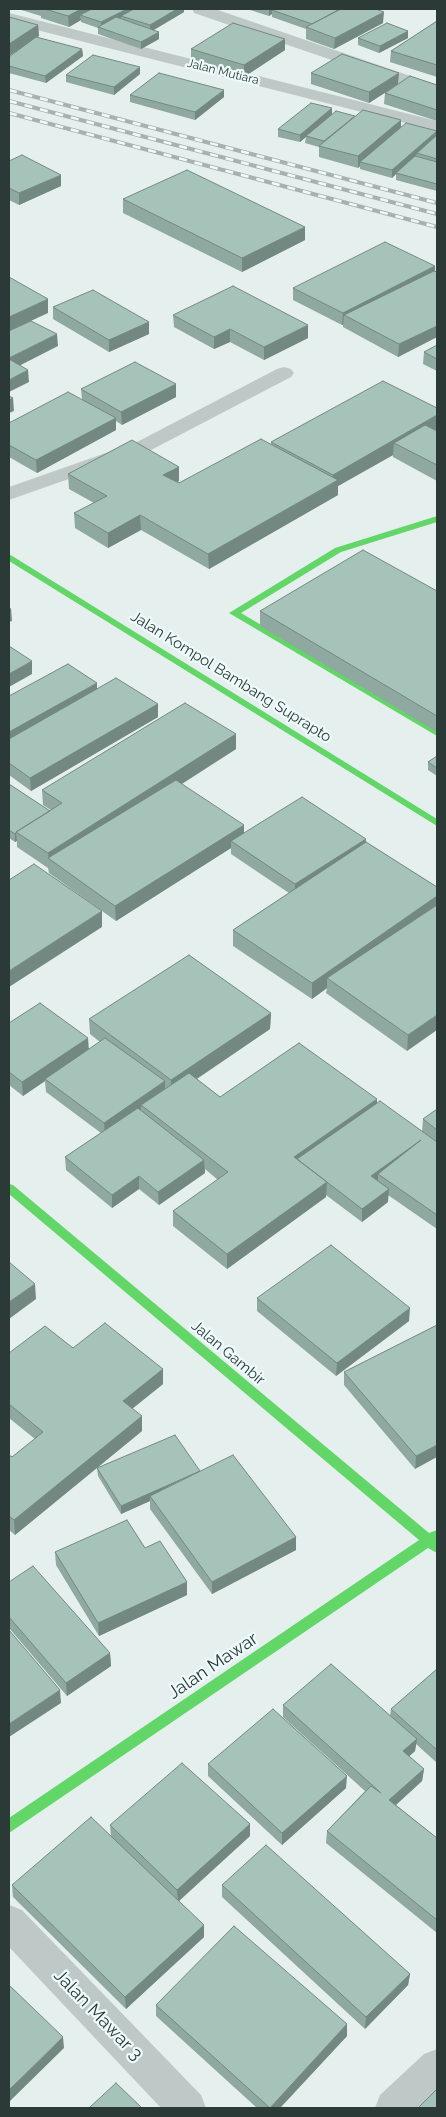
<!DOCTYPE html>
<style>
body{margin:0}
#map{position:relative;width:446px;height:2117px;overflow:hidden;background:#e5f0ee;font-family:Raleway,sans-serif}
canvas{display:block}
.frame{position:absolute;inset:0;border:10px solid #2b3a36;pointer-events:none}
</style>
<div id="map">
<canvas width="446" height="2117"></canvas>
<div class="frame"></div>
</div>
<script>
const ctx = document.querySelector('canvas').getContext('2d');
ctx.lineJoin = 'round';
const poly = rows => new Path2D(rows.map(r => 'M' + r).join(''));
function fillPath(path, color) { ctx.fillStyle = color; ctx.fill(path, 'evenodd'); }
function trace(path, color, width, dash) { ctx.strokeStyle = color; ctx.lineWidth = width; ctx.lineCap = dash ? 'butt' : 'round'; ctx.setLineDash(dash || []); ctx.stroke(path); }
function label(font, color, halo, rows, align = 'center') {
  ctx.font = font + ' Raleway,sans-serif'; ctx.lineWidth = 4.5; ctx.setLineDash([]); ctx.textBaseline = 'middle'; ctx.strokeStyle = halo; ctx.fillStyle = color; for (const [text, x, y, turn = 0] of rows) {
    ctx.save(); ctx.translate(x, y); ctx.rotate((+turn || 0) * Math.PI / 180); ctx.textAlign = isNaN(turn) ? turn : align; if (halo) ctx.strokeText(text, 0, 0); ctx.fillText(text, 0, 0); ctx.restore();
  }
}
const lane = poly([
 [284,367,291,369,294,373,291,377,151,450,9,500,9,487,137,442,277,369,284,367]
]);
const street = poly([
 [192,9,215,9,437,85,437,96,194,13,192,9],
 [9,13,437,121,437,131,9,23,9,13],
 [9,1905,22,1910,201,2095,206,2108,161,2108,9,1947,9,1905],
 [437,2049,437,2093,421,2108,375,2108,380,2095,424,2054,437,2049]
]);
const fast = poly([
 [437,516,437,522,341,552,241,613,437,729,437,736,229,613,335,548,437,516],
 [9,554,437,819,437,826,9,561,9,554],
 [9,1184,13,1185,429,1533,437,1530,437,1553,428,1548,9,1833,9,1818,419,1540,9,1194,9,1184]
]);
const rail = poly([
 [9,90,437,203],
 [9,101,437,214],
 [9,113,437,227]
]);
const wall = poly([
 [18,9,184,9,184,12,154,30,159,39,141,49,98,34,98,28,81,22,81,20,69,27,41,18,41,16],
 [247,9,376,9,383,23,334,49,306,39,306,29,272,17,272,14,269,16],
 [9,17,38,25,39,36,36,37,82,49,83,56,46,83,9,73,9,57,25,45,9,56],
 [437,21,437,77,390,62,391,51],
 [358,38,408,38,379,53,358,45],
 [285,39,285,50,244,77,191,60,191,49],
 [140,67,140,74,114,95,66,82,66,75],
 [311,73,398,84,437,85,437,121,384,104,385,93,369,103,311,84],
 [130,95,224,97,195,120,130,102],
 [332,108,332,114,355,117,401,127,437,131,437,191,396,180,396,174,392,178,360,169,360,166,358,168,319,157,319,147,305,143,306,137,300,142,278,137,278,129],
 [9,161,61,186,19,205,9,200],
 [123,199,305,240,242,272,123,213],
 [435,266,435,271,437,272,437,337,398,357,343,327,343,325,342,325,293,300,293,288],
 [53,307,149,322,149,334,109,352,53,319],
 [173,315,308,338,264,360,230,342,214,349,174,327],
 [437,345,437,371,423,364,424,352],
 [81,389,176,397,122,425,116,421,116,430,37,473,9,457,9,423,82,399],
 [437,408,437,429,435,430,437,431,437,481,393,457,393,455,338,486,338,495,209,569,141,530,108,548,75,528,74,513,94,503,69,489,68,474,179,467,179,481,177,482,179,483,271,444,271,442],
 [437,591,437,732,260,626,260,611],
 [97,689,158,704,158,717,31,791,9,775,9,696],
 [236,734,236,749,182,784,244,833,366,842,437,887,407,1051,326,993,327,988,312,999,233,946,233,930,289,893,231,854,231,848,116,921,49,873,48,868,17,847,17,841,15,842,9,838,9,784,50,811,51,810,43,805,42,790],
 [437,756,437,776,428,770,428,762],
 [271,1013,270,1029,197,1079,220,1097,377,1103,422,1132,423,1119,437,1109,437,1229,388,1195,388,1202,362,1222,326,1195,326,1197,227,1269,173,1226,173,1211,218,1180,205,1169,205,1173,159,1205,139,1189,112,1208,66,1170,65,1157,101,1133,46,1092,45,1081,23,1096,9,1085,9,1023,89,1049,100,1042,90,1034,89,1019],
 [257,1298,409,1321,336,1376,257,1311],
 [437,1325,415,1469,344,1385,344,1372],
 [73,1348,163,1369,163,1384,132,1409,142,1431,15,1535,9,1530,9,1455,12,1457,35,1439,9,1418,9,1353],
 [97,1468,296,1537,296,1550,212,1594,150,1509,150,1501,121,1514,98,1476],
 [145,1548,187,1582,187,1595,99,1636,56,1565,55,1552],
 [9,1582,110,1653,111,1666,67,1696,9,1628],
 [437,1669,437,1763,416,1744,415,1751,409,1756,424,1769,422,1781,396,1805,437,1838,437,1933,326,1843,327,1831,365,1791,283,1717,283,1705,390,1716,391,1709],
 [208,1764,346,1788,282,1845,208,1776],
 [110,1825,250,1836,178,1901,204,1925,204,1937,126,2009,13,1897,12,1885,111,1836],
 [222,1885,410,1974,408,1985,365,2029,222,1897],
 [156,2005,347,2024,347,2036,280,2108,257,2108,156,2016]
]);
const shadedWall = poly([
 [81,9,100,9,80,15,81,20,69,27,68,16],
 [127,9,140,9,121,16,121,19,101,28,101,22],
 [177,9,184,9,184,12,150,32,150,25],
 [269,9,282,9,272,10,272,14,269,16],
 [384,12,383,23,334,49,335,38],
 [38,25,39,36,9,56,9,44],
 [408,31,408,38,379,53,380,46],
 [159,32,159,39,141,49,141,42],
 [285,39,285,50,244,77,244,65],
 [82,49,83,56,46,83,45,76],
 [140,67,140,74,114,95,114,87],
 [399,73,398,84,369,103,369,92],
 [224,90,224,97,195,120,195,112],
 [332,108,332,115,306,136,306,137,300,142,300,135],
 [401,120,401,131,360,162,360,166,358,168,358,156],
 [437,131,437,139,417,153,416,156,396,173,396,174,392,178,392,170],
 [61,175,61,186,19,205,19,193],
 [305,227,305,240,242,272,242,258],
 [435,266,435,278,344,315,343,325,342,325,343,313],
 [48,299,48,313,9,331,9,317],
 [149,322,149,334,109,352,109,340],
 [308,325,308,338,264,360,264,347],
 [437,326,437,337,398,357,399,344],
 [230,329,230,342,214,349,214,337],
 [57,334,58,346,9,371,9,358],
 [28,370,29,382,9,392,9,380],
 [176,384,176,397,122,425,121,412],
 [13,398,14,411,9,413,9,400],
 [437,415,437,429,404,448,394,443,393,455,338,486,338,495,209,569,208,554,332,484,333,475],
 [116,418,116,430,37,473,36,460],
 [179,467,179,481,164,489,163,475],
 [140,515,141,530,108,548,108,533],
 [11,608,12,621,9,622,9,609],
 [32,661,32,674,9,687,9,674],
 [97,683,97,696,9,746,9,732],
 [158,704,158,717,31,791,30,778],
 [236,734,236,749,56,864,49,859,48,853],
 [244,825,244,840,231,841,231,848,116,921,115,906],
 [16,833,17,841,15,842,15,834],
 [366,839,365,852,295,897,295,884],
 [437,896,437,910,327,978,327,988,312,999,312,983],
 [102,911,102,927,9,987,9,971],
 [271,1013,270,1029,171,1096,171,1080],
 [437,1015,437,1030,407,1051,408,1035],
 [88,1038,89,1051,45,1079,45,1081,23,1096,22,1082],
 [165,1081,165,1094,141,1105,141,1110,105,1136,104,1123],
 [377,1099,377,1114,305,1165,294,1157],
 [421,1140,378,1174,378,1183,371,1176],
 [204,1160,205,1173,159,1205,158,1192],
 [139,1176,139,1189,112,1208,112,1195],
 [327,1182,326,1197,227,1269,227,1254],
 [389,1189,388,1202,362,1222,362,1209],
 [35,1284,36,1299,9,1319,9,1302],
 [410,1308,409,1321,336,1376,337,1363],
 [163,1369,163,1384,123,1416,123,1401],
 [142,1416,142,1431,15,1535,14,1520],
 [437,1445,437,1457,415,1469,416,1456],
 [200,1471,150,1496,150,1501,121,1514,121,1506],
 [296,1537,296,1550,212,1594,212,1582],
 [187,1582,187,1595,99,1636,98,1623],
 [110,1653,111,1666,67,1696,66,1683],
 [60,1690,61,1703,9,1737,9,1724],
 [417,1739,415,1751,402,1763,403,1751],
 [424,1769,422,1781,388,1812,389,1800],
 [347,1776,346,1788,282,1845,282,1833],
 [250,1824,250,1836,178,1902,177,1890],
 [204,1925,204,1937,126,2009,125,1997],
 [410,1974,408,1985,365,2029,366,2017],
 [347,2024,347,2036,280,2108,270,2108],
 [63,2037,64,2048,9,2102,9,2090]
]);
const building = poly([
 [45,9,81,9,68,16,45,9],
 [92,9,127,9,101,22,80,15,92,9],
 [134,9,177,9,150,25,121,16,134,9],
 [275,9,340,9,312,24,272,10,275,9],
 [341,9,376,9,384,12,335,38,306,27,341,9],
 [9,17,38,25,9,44,9,17],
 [116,17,159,32,141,42,98,27,116,17],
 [437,21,437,65,391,51,437,21],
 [233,23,285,39,244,65,191,49,233,23],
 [387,23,408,31,380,46,358,38,387,23],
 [36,37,82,49,45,76,9,66,9,57,36,37],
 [342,54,399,73,369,92,311,73,342,54],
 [93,55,140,67,114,87,66,75,93,55],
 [159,73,224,90,195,112,130,95,159,73],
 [410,76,437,85,437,110,385,93,410,76],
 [311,103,332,108,300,135,278,129,311,103],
 [363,110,401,120,358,156,319,146,363,110],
 [336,111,355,116,324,141,306,136,336,111],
 [406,123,437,131,392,170,360,162,406,123],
 [437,135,437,159,417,153,437,135],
 [22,155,61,175,19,193,9,188,9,161,22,155],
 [415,156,437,162,437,184,396,173,415,156],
 [187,170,305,227,242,258,123,199,187,170],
 [385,242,435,266,343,313,293,288,385,242],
 [434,271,437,272,437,326,399,344,344,315,434,271],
 [9,277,48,299,9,317,9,277],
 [233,286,308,325,264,347,230,329,214,337,173,315,233,286],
 [93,290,149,322,109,340,53,307,93,290],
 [31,321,57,334,9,358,9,331,31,321],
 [437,345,437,359,424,352,437,345],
 [9,359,28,370,9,380,9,359],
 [135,362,176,384,121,412,81,389,135,362],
 [383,381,437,408,437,415,333,475,271,442,383,381],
 [68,392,116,418,36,460,9,445,9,423,68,392],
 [9,396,13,398,9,400,9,396],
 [425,425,437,431,437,465,394,443,425,425],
 [261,439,338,480,208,554,140,515,108,533,74,513,107,496,68,474,132,440,179,467,163,475,179,483,261,439],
 [363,550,437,591,437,716,260,611,363,550],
 [9,646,32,661,9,674,9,646],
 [68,664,97,683,9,732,9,696,68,664],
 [116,678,158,704,30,778,9,763,9,739,116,678],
 [185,703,236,734,48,853,16,832,62,803,42,790,185,703],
 [437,756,437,768,428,762,437,756],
 [176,780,244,825,115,906,48,858,176,780],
 [9,784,50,811,16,832,16,833,15,834,9,830,9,784],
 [302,797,366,839,295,884,231,841,302,797],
 [366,842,437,887,437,896,312,983,233,930,366,842],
 [34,864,102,911,9,971,9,880,34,864],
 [437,905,437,1015,408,1035,327,978,437,905],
 [189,955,271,1013,171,1080,89,1019,189,955],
 [40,1003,88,1038,22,1082,9,1072,9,1023,40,1003],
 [105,1038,165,1081,104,1123,45,1079,105,1038],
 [299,1043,377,1099,294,1157,327,1182,227,1254,173,1211,228,1172,141,1105,189,1073,220,1097,299,1043],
 [380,1101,437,1142,437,1215,378,1174,421,1140,371,1176,389,1189,362,1209,297,1159,380,1101],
 [138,1108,204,1160,158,1192,139,1176,112,1195,65,1157,138,1108],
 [437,1109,437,1130,423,1119,437,1109],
 [331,1245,410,1308,337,1363,257,1298,331,1245],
 [9,1262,35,1284,9,1302,9,1262],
 [105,1323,163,1369,123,1401,142,1416,14,1520,9,1516,9,1455,12,1457,43,1432,9,1404,9,1353,45,1326,73,1348,105,1323],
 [437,1325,437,1445,416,1456,344,1372,437,1325],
 [175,1435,200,1471,121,1506,97,1468,175,1435],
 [233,1455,296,1537,212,1582,150,1496,233,1455],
 [127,1520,145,1548,160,1541,187,1582,98,1623,55,1552,127,1520],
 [33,1566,110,1653,66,1683,9,1617,9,1582,33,1566],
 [9,1630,60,1690,9,1724,9,1630],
 [331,1664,417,1739,403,1751,424,1769,389,1800,437,1838,437,1920,327,1831,371,1786,381,1793,283,1705,331,1664],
 [437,1669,437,1750,391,1709,437,1669],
 [273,1709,347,1776,282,1833,208,1764,273,1709],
 [182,1763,250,1824,177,1890,110,1825,182,1763],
 [91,1817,204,1925,125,1997,12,1885,91,1817],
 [266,1845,410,1974,366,2017,222,1885,266,1845],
 [234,1926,347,2024,270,2108,156,2005,234,1926],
 [9,1985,63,2037,9,2090,9,1985],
 [116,2083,142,2108,89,2108,116,2083],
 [437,2089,437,2108,418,2108,437,2089]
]);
const farStreetnames = [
 ["Jalan Mutiara",223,72,14]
];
const streetNames = [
 ["Jalan Kompol Bambang Suprapto",231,677,32],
 ["Jalan Gambir",228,1353,40]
];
const nearStreetnames = [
 ["Jalan Mawar",213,1666,-34],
 ["Jalan Mawar 3",98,2015,46]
];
fillPath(lane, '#bec9c7');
fillPath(street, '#bec9c7');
fillPath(fast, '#63d668');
trace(rail, '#a7b1af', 4);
trace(rail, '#eefbfa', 2.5, [8]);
fillPath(wall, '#8fa8a0');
fillPath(shadedWall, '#748882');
fillPath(building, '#a6c3ba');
trace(building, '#748882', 1);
label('12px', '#2b3a36', '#eefbfa', farStreetnames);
label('15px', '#2b3a36', '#eefbfa', streetNames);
label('18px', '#2b3a36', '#eefbfa', nearStreetnames);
</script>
